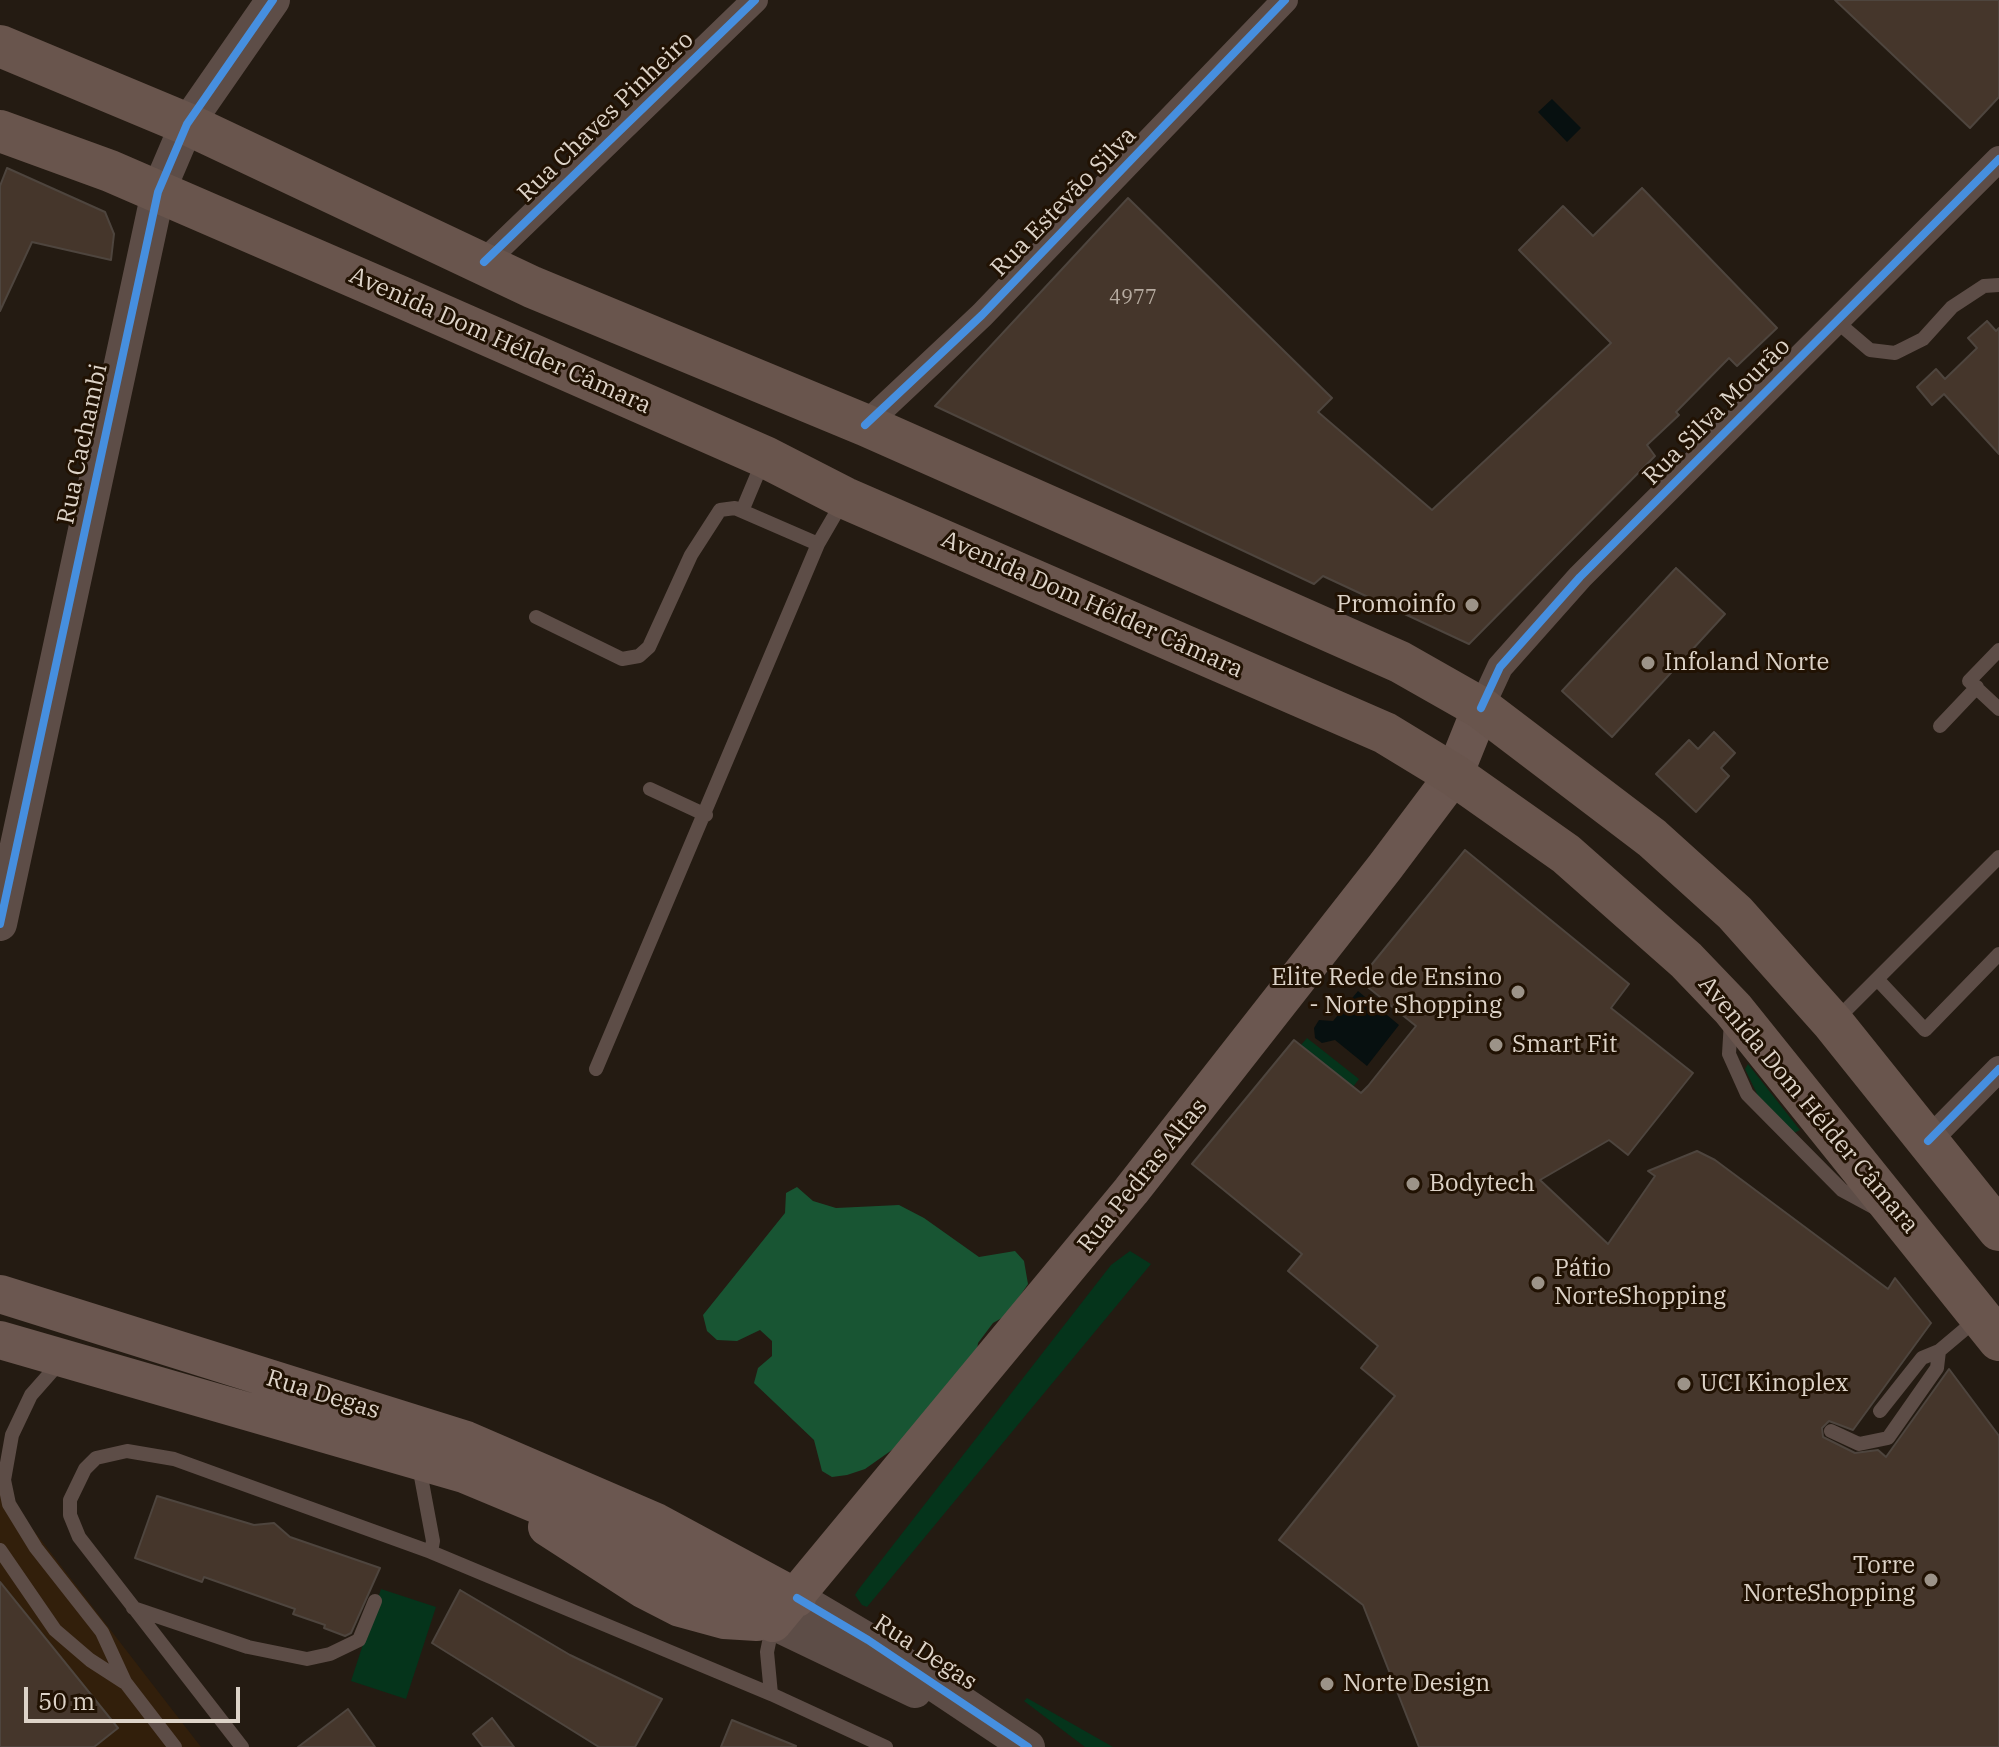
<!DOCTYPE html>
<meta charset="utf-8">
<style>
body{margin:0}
#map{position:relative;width:1999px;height:1747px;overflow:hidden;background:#241b12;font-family:"IBM Plex Serif",serif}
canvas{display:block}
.scale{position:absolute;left:24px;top:1687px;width:216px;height:36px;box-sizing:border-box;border:4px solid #ddd3c8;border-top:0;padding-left:10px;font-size:24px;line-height:28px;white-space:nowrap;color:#ddd3c8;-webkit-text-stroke:6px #211203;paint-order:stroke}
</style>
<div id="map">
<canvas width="1999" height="1747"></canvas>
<div class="scale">50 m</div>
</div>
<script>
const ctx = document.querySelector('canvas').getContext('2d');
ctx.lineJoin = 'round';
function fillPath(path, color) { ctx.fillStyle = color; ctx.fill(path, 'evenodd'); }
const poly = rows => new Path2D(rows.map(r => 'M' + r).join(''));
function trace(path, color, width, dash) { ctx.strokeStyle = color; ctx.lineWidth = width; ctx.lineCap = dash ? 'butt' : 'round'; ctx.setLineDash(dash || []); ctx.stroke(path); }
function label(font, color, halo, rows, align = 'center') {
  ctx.font = font + ' "IBM Plex Serif",serif'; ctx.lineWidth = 6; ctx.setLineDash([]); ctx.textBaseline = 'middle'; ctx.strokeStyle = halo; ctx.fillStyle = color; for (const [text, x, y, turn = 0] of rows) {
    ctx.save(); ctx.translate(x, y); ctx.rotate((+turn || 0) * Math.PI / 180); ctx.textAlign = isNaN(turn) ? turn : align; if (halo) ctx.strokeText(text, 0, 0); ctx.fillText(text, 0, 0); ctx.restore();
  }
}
const built = poly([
 [0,1487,201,1747,0,1747]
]);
const green = poly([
 [1307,1038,1359,1079,1353,1087,1301,1045],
 [1748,1064,1800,1130,1794,1133,1759,1098,1745,1069],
 [1130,1251,1151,1264,867,1607,862,1605,855,1595,858,1590,1111,1265],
 [381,1589,436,1607,406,1699,351,1681],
 [1027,1698,1113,1747,1085,1747,1024,1701]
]);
const forest = poly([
 [797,1187,813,1201,836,1208,899,1205,924,1218,979,1257,1015,1251,1024,1261,1028,1284,1007,1315,993,1323,978,1343,975,1364,899,1445,865,1469,847,1475,832,1477,822,1471,814,1440,754,1383,758,1368,772,1356,772,1341,760,1330,737,1341,717,1340,707,1331,703,1315,785,1213,786,1193]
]);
const water = poly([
 [1552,99,1581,128,1567,142,1538,112],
 [1358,991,1399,1025,1367,1066,1335,1040,1322,1043,1315,1038,1314,1028,1319,1020,1333,1021]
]);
const building = poly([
 [1835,0,1999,0,1999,97,1970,128,1835,0],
 [7,168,105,212,114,234,111,260,32,242,0,311,0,186,7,168],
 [1642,188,1777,328,1737,366,1729,358,1676,412,1679,415,1647,445,1655,456,1469,644,1323,576,1314,584,935,406,1128,198,1332,398,1318,412,1432,510,1611,343,1519,250,1563,206,1593,236,1642,188],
 [1987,321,1996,331,1999,328,1999,454,1944,394,1932,405,1917,387,1936,369,1945,379,1977,348,1968,338,1987,321],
 [1676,568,1725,614,1612,737,1562,691,1676,568],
 [1714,732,1735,753,1721,768,1729,776,1696,812,1656,774,1689,740,1698,749,1714,732],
 [1465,850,1629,984,1611,1008,1693,1073,1628,1155,1609,1140,1540,1180,1608,1244,1655,1176,1648,1171,1697,1151,1715,1160,1888,1289,1895,1278,1931,1323,1853,1430,1829,1421,1822,1428,1823,1437,1855,1453,1878,1450,1886,1457,1949,1369,1999,1436,1999,1747,1419,1747,1363,1605,1279,1540,1395,1396,1361,1368,1378,1346,1288,1271,1302,1254,1192,1164,1294,1040,1361,1093,1368,1086,1416,1026,1359,980,1465,850],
 [157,1496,254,1525,274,1523,290,1537,380,1568,351,1633,345,1636,324,1628,325,1625,293,1614,295,1609,204,1577,202,1582,135,1558,157,1496],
 [0,1582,118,1728,94,1747,0,1747,0,1582],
 [460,1590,570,1655,662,1699,635,1747,599,1747,432,1643,460,1590],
 [348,1709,375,1747,298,1747,348,1709],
 [492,1718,514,1747,483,1747,473,1734,492,1718],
 [732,1720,796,1746,795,1747,721,1747,732,1720]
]);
const service = poly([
 [1836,321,1870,350,1895,353,1923,339,1952,307,1984,286,1999,285],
 [742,511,763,461],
 [536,617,622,659,639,656,649,647,691,555,720,510,735,508,818,544],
 [1999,650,1969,681,1999,709],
 [1940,726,1977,687],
 [650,789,706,815],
 [1878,980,1925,1030,1999,954],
 [1836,1020,1999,857],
 [1731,1021,1729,1054,1747,1094,1842,1190,1879,1210],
 [596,1069,818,544,843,501],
 [61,1361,31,1395,12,1435,4,1480,9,1504,36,1548,102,1632,125,1682,175,1747],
 [1880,1411,1922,1358,1939,1351,1977,1319],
 [1831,1431,1859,1444,1888,1438,1937,1368,1939,1351],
 [419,1466,433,1541,431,1552],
 [0,1550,55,1630,90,1660,124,1682],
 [133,1608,248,1647,307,1659,330,1654,359,1640,375,1601],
 [773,1623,767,1652,771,1694,886,1747],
 [242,1747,79,1537,70,1515,70,1500,85,1469,96,1458,127,1451,174,1459,431,1552,771,1694]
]);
const minor = poly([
 [484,262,755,0],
 [865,425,982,315,1285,0],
 [1481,708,1500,667,1580,577,1999,159],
 [1928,1141,1999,1069]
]);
const tertiary = poly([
 [0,924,158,192,187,124,273,0],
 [797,1598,868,1640,1028,1747],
 [773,1623,915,1691]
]);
const secondary = poly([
 [0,1294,466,1440,656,1522,797,1598],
 [0,1340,464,1474,620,1539,773,1623],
 [547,1527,643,1589,680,1608,724,1620,757,1622],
 [773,1623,1131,1191,1385,867,1454,775,1481,708]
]);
const primary = poly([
 [0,46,187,124,532,287,865,425,1400,662,1481,708,1652,838,1735,913,1833,1023,1999,1230],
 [0,131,110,171,401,297,765,457,845,498,1385,733,1454,775,1566,854,1686,960,1733,1009,1999,1340]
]);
const cycleway = poly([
 [484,262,755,0],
 [865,425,982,315,1285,0],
 [1481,708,1500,667,1580,577,1999,159],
 [0,924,158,192,187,124,273,0],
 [1928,1141,1999,1069],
 [797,1598,868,1640,1028,1747]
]);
const markers = [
 [1472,605,8,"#9c9388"],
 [1648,663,8,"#9c9388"],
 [1518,992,8,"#9c9388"],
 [1496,1045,8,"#9c9388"],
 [1413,1184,8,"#9c9388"],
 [1538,1283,8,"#9c9388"],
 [1684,1384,8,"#9c9388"],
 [1931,1580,8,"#9c9388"],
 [1327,1684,8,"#9c9388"]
];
const numberNames = [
 ["4977",1133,298]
];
const streetNames = [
 ["Rua Chaves Pinheiro",606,117,-44],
 ["Rua Estevão Silva",1064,202,-46],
 ["Avenida Dom Hélder Câmara",500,341,24],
 ["Rua Silva Mourão",1717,412,-45],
 ["Rua Cachambi",83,444,-78],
 ["Avenida Dom Hélder Câmara",1092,605,24],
 ["Avenida Dom Hélder Câmara",1808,1105,50],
 ["Rua Pedras Altas",1143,1176,-51],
 ["Rua Degas",323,1395,17],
 ["Rua Degas",925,1653,33]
];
const poiNames = [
 ["Promoinfo",1456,605,"right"],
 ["Infoland Norte",1664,663],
 ["Elite Rede de Ensino",1502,978,"right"],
 ["- Norte Shopping",1502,1006,"right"],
 ["Smart Fit",1512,1045],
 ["Bodytech",1429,1184],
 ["Pátio",1554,1269],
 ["NorteShopping",1554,1297],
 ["UCI Kinoplex",1700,1384],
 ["Torre",1915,1566,"right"],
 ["NorteShopping",1915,1594,"right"],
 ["Norte Design",1343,1684]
];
fillPath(built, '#321f0b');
fillPath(green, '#05341b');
fillPath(forest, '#185533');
fillPath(water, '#071010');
fillPath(building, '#45362b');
trace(building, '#4e453e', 2);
trace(service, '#5d4d47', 14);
trace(minor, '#5d4d47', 26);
trace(tertiary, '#5d4d47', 34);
trace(secondary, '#6b5750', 38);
trace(primary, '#69554d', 42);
trace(cycleway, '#468fdf', 8);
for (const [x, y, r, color] of markers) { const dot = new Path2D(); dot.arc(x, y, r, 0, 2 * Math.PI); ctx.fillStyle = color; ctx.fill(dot); trace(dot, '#211203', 3); }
label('20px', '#b7aca1', null, numberNames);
label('24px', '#ddd3c8', '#211203', streetNames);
label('24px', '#ddd3c8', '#211203', poiNames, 'left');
</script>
